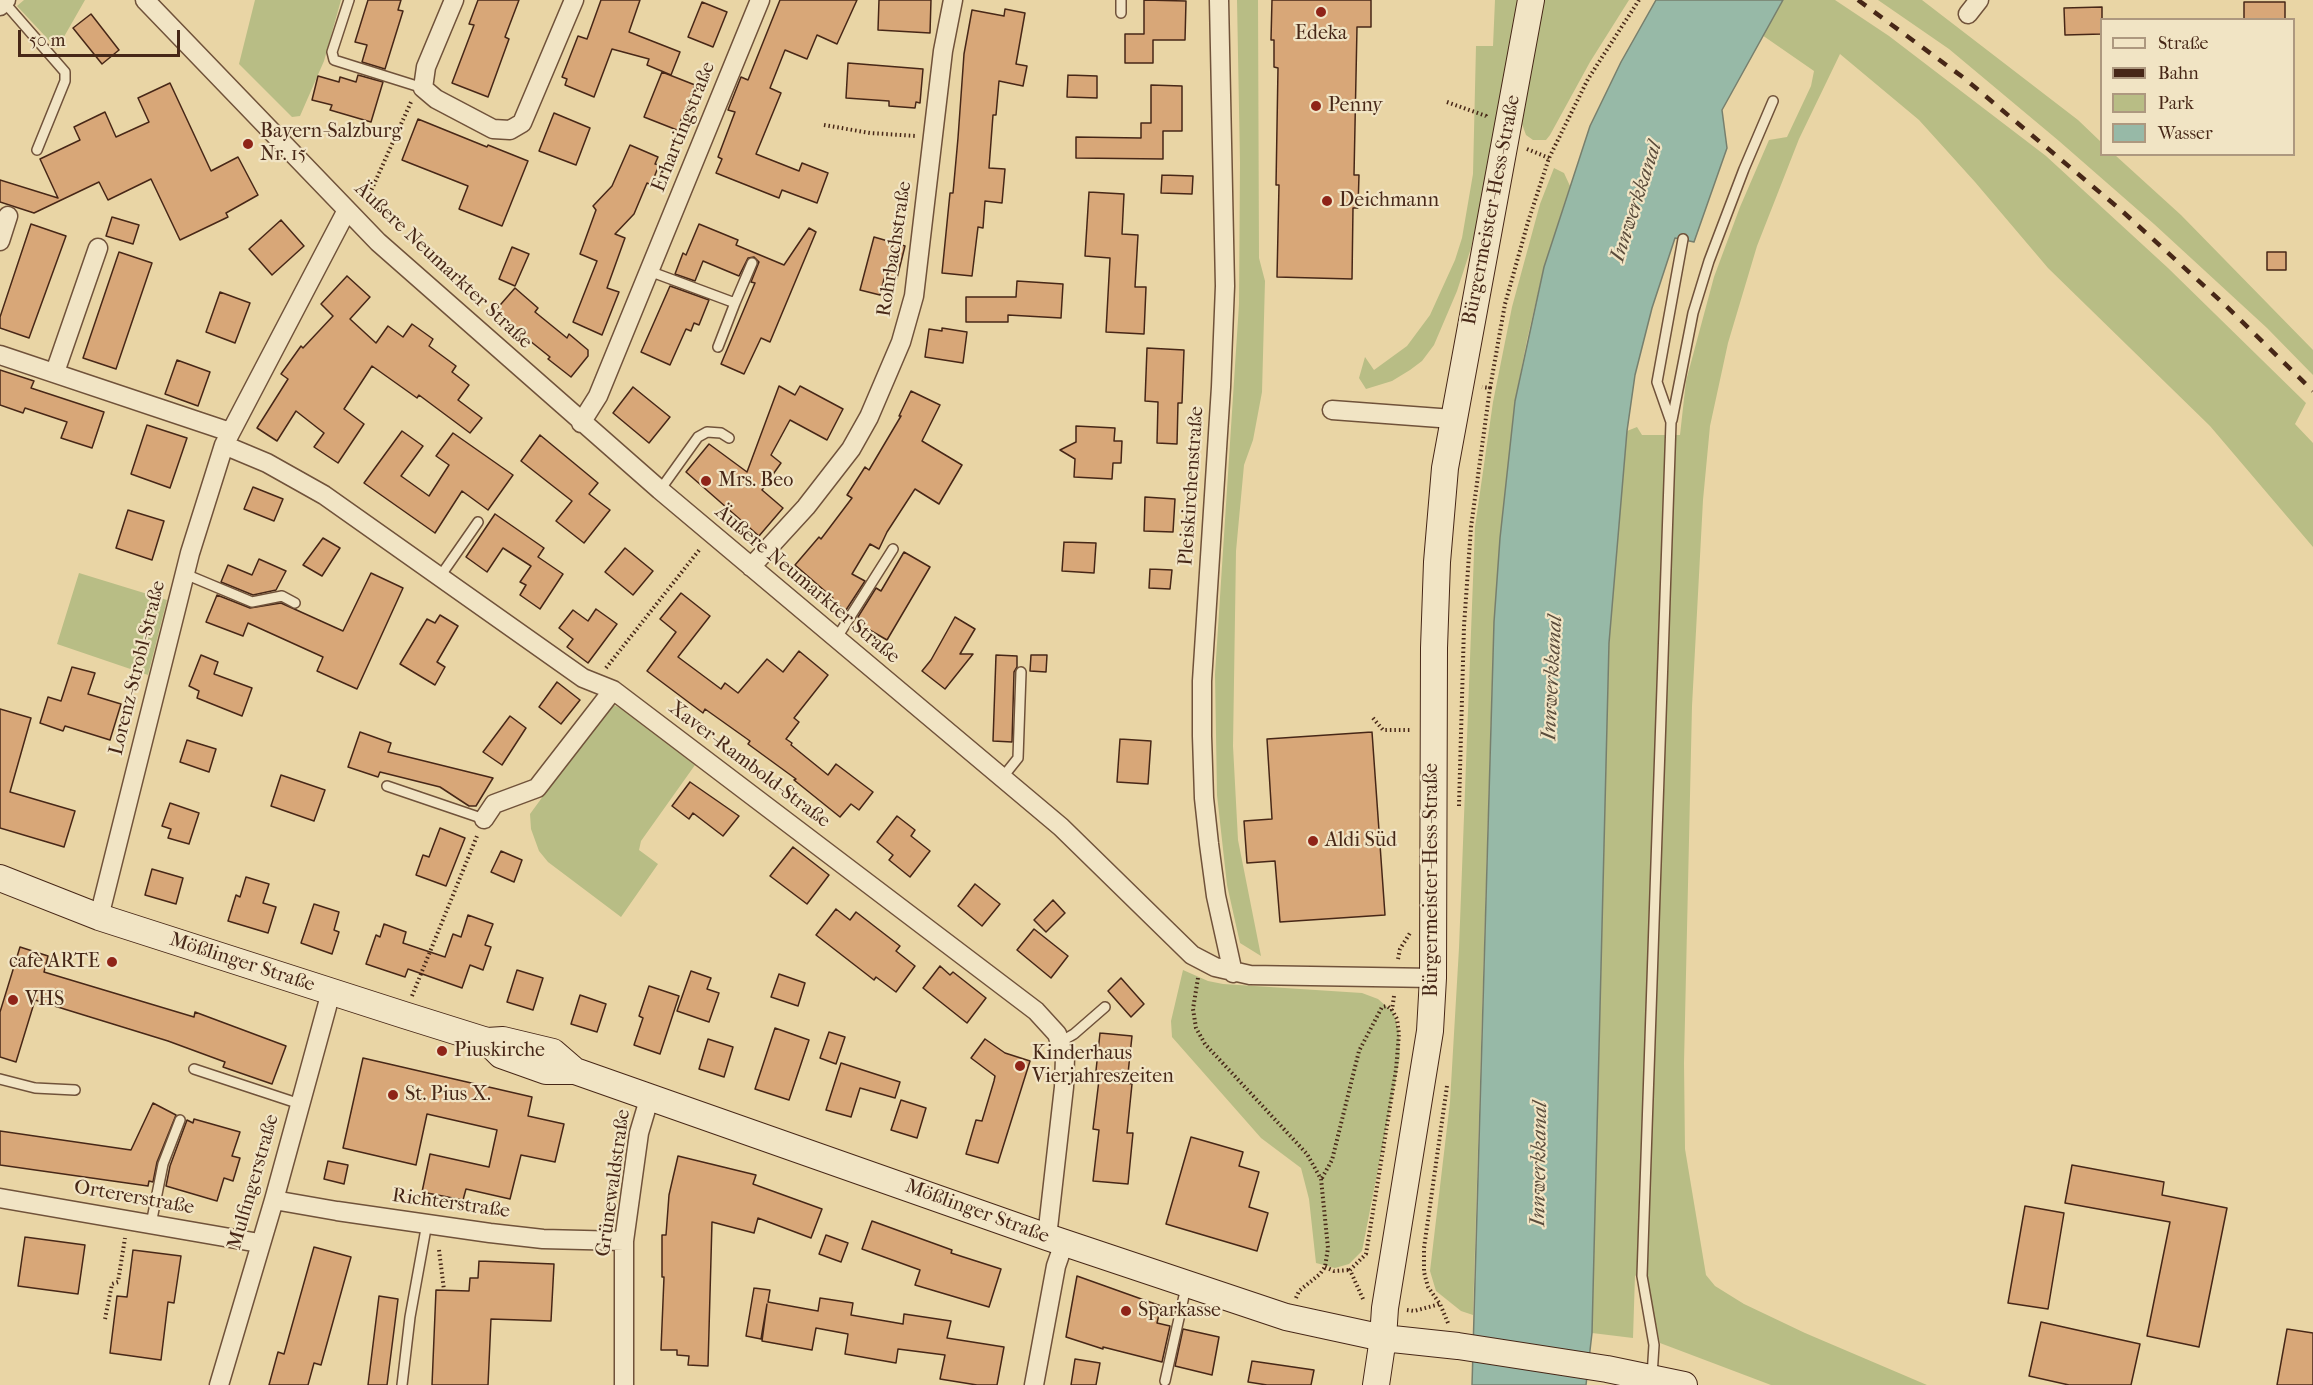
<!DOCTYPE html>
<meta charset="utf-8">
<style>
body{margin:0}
#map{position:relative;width:2313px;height:1385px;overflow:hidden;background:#e9d5a5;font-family:"IM FELL French Canon",serif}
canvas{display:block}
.legend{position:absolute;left:2100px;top:18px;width:195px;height:138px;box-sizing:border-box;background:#f1e4c4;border:2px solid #ad987f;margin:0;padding:8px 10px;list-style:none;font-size:18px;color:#472717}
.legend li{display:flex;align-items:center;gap:12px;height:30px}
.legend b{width:30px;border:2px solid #ad987f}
.scale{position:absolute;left:18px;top:30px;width:162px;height:27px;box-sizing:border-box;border:3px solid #472717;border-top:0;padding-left:8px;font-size:18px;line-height:21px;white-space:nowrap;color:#472717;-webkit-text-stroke:4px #f1e4c4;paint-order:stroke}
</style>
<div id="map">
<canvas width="2313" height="1385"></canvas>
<ul class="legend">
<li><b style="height:8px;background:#f1e4c4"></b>Straße</li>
<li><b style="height:8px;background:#472717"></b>Bahn</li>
<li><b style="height:16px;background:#b8bd85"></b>Park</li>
<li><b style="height:16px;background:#97b9a7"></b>Wasser</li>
</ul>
<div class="scale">50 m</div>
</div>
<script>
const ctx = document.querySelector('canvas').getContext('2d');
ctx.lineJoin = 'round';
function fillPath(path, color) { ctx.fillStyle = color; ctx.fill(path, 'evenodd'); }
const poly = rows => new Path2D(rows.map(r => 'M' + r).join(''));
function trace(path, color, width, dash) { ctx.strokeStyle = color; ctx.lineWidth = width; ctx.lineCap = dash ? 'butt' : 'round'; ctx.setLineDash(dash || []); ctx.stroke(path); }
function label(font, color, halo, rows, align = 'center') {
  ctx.font = font + ' "IM FELL French Canon",serif'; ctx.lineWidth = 4.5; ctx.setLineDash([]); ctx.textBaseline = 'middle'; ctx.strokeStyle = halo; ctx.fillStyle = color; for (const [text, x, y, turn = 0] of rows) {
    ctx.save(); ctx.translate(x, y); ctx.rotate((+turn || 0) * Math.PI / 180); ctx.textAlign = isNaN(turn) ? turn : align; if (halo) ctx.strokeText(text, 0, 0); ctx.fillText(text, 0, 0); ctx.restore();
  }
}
const green = poly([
 [24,0,85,0,57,49,17,6],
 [255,0,341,0,324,61,300,116,292,117,239,64],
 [1237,0,1258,0,1259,258,1265,281,1262,392,1253,440,1244,465,1236,551,1233,746,1238,840,1261,956,1240,943,1227,885,1217,795,1215,674,1239,304,1240,163],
 [1495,0,1519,0,1490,161,1471,248,1457,291,1434,345,1422,361,1410,370,1392,381,1366,389,1359,378,1365,357,1374,370,1407,346,1430,315,1455,260,1462,238,1473,174,1476,46,1493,46],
 [1544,0,1629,0,1590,62,1550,135,1546,140,1533,140,1526,135,1522,124],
 [1783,0,1835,0,1889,36,2046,156,2168,268,2306,403,2295,424,2313,443,2313,547,2210,426,2048,268,1975,182,1919,120,1840,54,1799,139,1757,246,1728,343,1710,426,1703,500,1692,706,1684,1063,1685,1149,1706,1275,1715,1286,1744,1304,1805,1333,1927,1385,1771,1385,1660,1343,1650,1296,1635,1275,1633,1338,1592,1333,1609,643,1627,431,1637,427,1642,435,1680,435,1686,381,1714,277,1740,207,1769,140,1787,137,1811,86,1814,71,1762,35],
 [1878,0,1922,0,2078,120,2101,142,2102,154,2115,155,2181,215,2313,350,2313,375,2267,328,2154,224,2059,141,1949,49],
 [1554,168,1564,173,1570,186,1544,267,1527,340,1515,401,1500,538,1494,622,1489,782,1473,1315,1461,1311,1436,1291,1430,1271,1450,1102,1459,948,1475,527,1493,402,1512,307,1540,204],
 [79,573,167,600,148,675,57,644],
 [614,705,633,715,695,765,641,841,639,850,658,864,621,917,548,862,539,851,531,829,530,814,606,710],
 [1183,970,1208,981,1223,984,1362,993,1378,999,1393,1012,1399,1031,1400,1057,1362,1251,1349,1264,1335,1268,1316,1263,1309,1199,1301,1168,1261,1138,1172,1037,1171,1021]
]);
const water = poly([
 [1656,0,1783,0,1722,110,1727,148,1694,242,1675,238,1652,308,1635,375,1627,431,1609,643,1592,1333,1586,1385,1472,1385,1494,622,1500,538,1515,401,1544,267,1590,126,1621,62,1656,0]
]);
const building = poly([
 [368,0,401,0,398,10,403,11,385,69,362,62,367,45,355,42,368,0],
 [478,0,519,0,505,37,509,39,488,97,452,83,474,25,469,24,478,0],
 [601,0,640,0,629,32,680,52,671,75,647,65,649,59,612,49,594,97,565,85,567,79,562,77,578,36,587,39,601,0],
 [780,0,857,0,837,44,817,35,807,59,785,50,770,88,781,93,756,154,799,171,802,163,828,173,817,203,782,190,779,198,716,173,722,159,718,157,735,112,728,110,741,77,748,80,780,0],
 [879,0,931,0,930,33,878,30,879,0],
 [1144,0,1186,1,1185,40,1153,40,1153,63,1125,63,1125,34,1144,34,1144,0],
 [1272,0,1371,0,1371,27,1357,27,1354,175,1359,175,1358,208,1353,208,1352,279,1277,277,1279,185,1276,185,1278,68,1274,67,1274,40,1271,40,1272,0],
 [702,2,727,12,713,47,688,37,702,2],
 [2244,2,2285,2,2285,20,2244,20,2244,2],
 [2102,7,2102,34,2065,35,2064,8,2102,7],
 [1005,9,1025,13,1016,64,1027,66,1023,86,999,81,996,115,993,115,989,168,1005,169,1002,203,985,201,983,228,978,227,972,276,942,273,950,193,953,193,958,138,964,54,972,10,1004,16,1005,9],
 [91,14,119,50,102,64,73,28,91,14],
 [848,63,923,69,920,103,916,102,915,108,889,106,889,101,846,98,848,63],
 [662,72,695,85,677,130,644,117,662,72],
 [358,75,383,82,371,122,330,110,332,105,312,100,318,76,339,82,340,77,356,82,358,75],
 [1068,75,1097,76,1097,98,1067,97,1068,75],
 [170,83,211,171,238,157,258,195,226,213,228,217,180,240,151,179,108,200,99,182,34,213,0,202,0,180,58,198,40,159,80,140,74,127,105,112,116,137,149,122,138,98,170,83],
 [1151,85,1182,86,1182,131,1163,131,1163,159,1076,158,1076,137,1141,138,1141,123,1151,123,1151,85],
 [554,113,590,128,576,165,539,151,554,113],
 [418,119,487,147,488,145,528,161,502,226,459,209,468,186,402,160,418,119],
 [630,145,658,157,655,164,659,165,651,185,647,183,634,214,615,234,625,238,607,288,619,292,602,335,573,322,597,261,580,254,596,210,593,206,612,186,630,145],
 [1162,175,1193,176,1192,194,1161,193,1162,175],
 [1089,192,1124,194,1122,234,1138,235,1135,287,1146,287,1144,334,1106,332,1110,258,1085,256,1089,192],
 [112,217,139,225,133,244,106,236,112,217],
 [281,220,304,246,272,275,249,249,281,220],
 [31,224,66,236,29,338,0,328,0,317,31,224],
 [699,224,738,240,736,245,784,265,809,228,816,232,770,342,761,338,744,374,721,364,755,283,751,282,759,262,754,257,748,258,739,276,703,261,695,281,675,274,683,253,686,255,699,224],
 [874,237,905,246,897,278,885,275,880,295,860,290,874,237],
 [512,247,529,254,515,286,499,279,512,247],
 [119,252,152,263,116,369,83,358,119,252],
 [2267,252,2286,252,2286,270,2267,270,2267,252],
 [347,276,370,297,350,319,376,343,388,326,403,337,412,324,433,339,429,346,456,366,452,372,469,385,458,400,482,418,470,433,419,395,417,398,372,366,344,409,364,424,338,463,314,447,324,433,296,411,277,441,257,428,288,379,281,374,301,346,303,348,333,316,321,304,347,276],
 [1017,281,1063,284,1061,318,1008,315,1008,322,966,322,966,297,1016,297,1017,281],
 [670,286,709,300,699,325,694,323,691,331,686,329,670,365,641,352,670,286],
 [515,288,538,308,535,312,567,338,569,334,588,350,588,356,571,377,548,359,550,357,494,312,515,288],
 [220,292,250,303,235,343,206,332,220,292],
 [942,328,967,332,963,363,925,357,929,329,942,331,942,328],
 [1147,348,1184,350,1182,403,1178,403,1177,444,1157,443,1158,402,1145,401,1147,348],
 [177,360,210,372,198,406,165,394,177,360],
 [0,370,34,381,31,388,104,412,92,448,61,438,67,422,25,408,23,413,0,405,0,370],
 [779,386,795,395,800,386,843,409,827,440,790,420,771,455,781,463,762,490,783,508,759,536,686,472,709,444,747,472,779,386],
 [633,387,670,417,649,443,613,413,633,387],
 [911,391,940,405,922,441,962,465,939,504,915,489,887,532,879,549,870,544,852,574,865,581,846,610,831,600,833,598,795,565,819,537,821,539,852,498,847,495,865,467,869,470,901,416,899,416,911,391],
 [147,425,187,438,170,488,131,474,147,425],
 [1076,426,1115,428,1114,441,1122,441,1121,463,1113,463,1112,479,1074,477,1075,459,1060,450,1076,442,1076,426],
 [402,431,423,446,401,476,429,496,449,465,436,456,453,433,513,475,488,510,462,491,435,533,364,483,402,431],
 [540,435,598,483,589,494,610,510,584,543,556,521,572,501,521,461,540,435],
 [253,487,283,499,274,521,244,509,253,487],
 [1145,497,1175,499,1173,532,1144,531,1145,497],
 [128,510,164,521,152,560,116,548,128,510],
 [495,514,544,548,538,557,563,574,540,609,520,595,526,585,520,582,531,566,503,548,487,572,466,557,495,514],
 [323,538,340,548,322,576,303,565,323,538],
 [1064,542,1096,543,1094,573,1062,571,1064,542],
 [625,548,653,571,633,595,605,572,625,548],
 [904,552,930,567,887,640,861,625,864,621,858,617,876,588,881,591,904,552],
 [259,559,286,571,276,590,253,595,221,582,228,565,252,575,259,559],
 [1150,569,1172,570,1170,589,1149,588,1150,569],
 [371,573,403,588,357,689,317,671,323,657,248,623,243,636,206,622,217,595,250,608,281,603,343,631,371,573],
 [681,593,710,616,678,657,721,689,725,683,738,693,767,659,783,672,799,651,828,675,794,718,799,722,786,739,792,743,791,745,828,775,836,764,873,792,859,810,851,804,840,817,794,780,796,779,748,744,750,741,705,709,703,713,647,671,676,632,660,619,681,593],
 [596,609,617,624,588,663,567,647,573,639,559,628,573,610,588,621,596,609],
 [440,615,458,626,437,662,445,667,435,685,400,664,427,619,435,623,440,615],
 [955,617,975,629,960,654,973,654,945,689,922,671,931,660,955,617],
 [201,655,218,662,214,674,252,688,242,716,197,698,199,691,189,686,201,655],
 [996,655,1017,656,1017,667,1014,672,1012,742,993,741,996,655],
 [1031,655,1047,655,1046,672,1030,671,1031,655],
 [72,667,95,673,88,694,121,704,110,740,65,726,63,731,40,723,48,697,61,701,72,667],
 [557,682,580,700,561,724,539,707,557,682],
 [0,709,31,718,10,792,75,811,64,847,0,828,0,709],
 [510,716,526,728,502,765,483,752,510,716],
 [360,732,391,743,388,752,493,778,476,806,469,806,440,787,380,772,378,777,348,767,360,732],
 [1372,732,1385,915,1280,922,1275,861,1247,863,1244,821,1272,819,1267,739,1372,732],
 [1120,739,1151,741,1148,784,1117,782,1120,739],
 [187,740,216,749,209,772,180,762,187,740],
 [281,775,325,790,314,821,271,806,281,775],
 [690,782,739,816,723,836,693,813,689,819,672,806,690,782],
 [170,803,199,813,189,844,168,838,171,829,162,826,170,803],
 [897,816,915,830,911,836,930,851,910,877,889,860,893,855,877,842,897,816],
 [440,828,465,838,446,886,416,875,423,855,429,857,440,828],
 [793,847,829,875,807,904,770,876,793,847],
 [501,851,522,860,514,882,491,872,501,851],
 [152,869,183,878,176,904,145,895,152,869],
 [246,877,269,884,263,903,276,907,268,933,228,921,236,895,240,897,246,877],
 [975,884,1000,904,982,926,958,906,975,884],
 [1053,900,1065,913,1046,932,1034,920,1053,900],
 [314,904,339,912,334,930,339,932,332,954,301,943,314,904],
 [836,909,850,920,856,912,900,946,896,951,915,966,896,992,876,977,874,980,816,935,836,909],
 [468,915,493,924,485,945,491,947,483,970,470,965,462,988,408,969,405,977,366,964,376,935,380,937,384,924,406,932,403,943,445,957,453,934,461,937,468,915],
 [1034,929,1068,956,1051,978,1017,950,1034,929],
 [20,947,48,956,44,972,194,1017,195,1012,286,1046,272,1084,223,1067,225,1062,168,1041,35,1000,16,1062,0,1057,0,1012,20,947],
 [940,966,950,975,953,972,986,998,967,1023,923,988,940,966],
 [517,970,543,978,533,1010,507,1002,517,970],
 [691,971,711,978,707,989,719,993,709,1022,677,1011,691,971],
 [779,974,805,983,798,1006,771,997,779,974],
 [1121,978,1144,1004,1131,1017,1108,991,1121,978],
 [649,986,679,996,660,1054,634,1045,643,1018,639,1016,649,986],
 [580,995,606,1004,597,1032,571,1024,580,995],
 [775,1028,809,1040,789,1100,755,1089,775,1028],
 [829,1032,845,1037,836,1064,820,1058,829,1032],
 [1100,1033,1132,1036,1127,1083,1132,1084,1127,1133,1133,1133,1128,1184,1093,1181,1099,1130,1093,1129,1099,1080,1095,1080,1100,1033],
 [708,1039,733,1047,724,1077,699,1069,708,1039],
 [985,1039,1005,1053,1030,1061,998,1163,966,1154,976,1120,982,1121,994,1081,995,1076,971,1058,985,1039],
 [363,1058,532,1097,528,1116,564,1124,555,1162,521,1155,510,1199,466,1189,463,1200,422,1192,430,1154,489,1167,497,1130,427,1114,416,1165,343,1148,363,1058],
 [841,1063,900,1082,895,1098,860,1088,851,1117,826,1110,841,1063],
 [901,1100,926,1108,917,1138,891,1130,901,1100],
 [153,1103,176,1115,157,1162,153,1182,149,1181,148,1186,0,1165,0,1131,131,1150,153,1103],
 [194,1119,240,1132,232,1156,240,1158,233,1181,224,1178,217,1201,166,1186,170,1166,187,1120,193,1123,194,1119],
 [1191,1137,1243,1152,1239,1166,1259,1172,1249,1207,1268,1213,1257,1251,1166,1224,1191,1137],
 [678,1156,756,1175,753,1184,822,1209,811,1238,758,1218,754,1233,712,1222,708,1366,688,1365,689,1356,677,1355,677,1350,661,1350,664,1277,662,1277,662,1235,666,1235,669,1195,678,1156],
 [328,1161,348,1165,344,1184,324,1179,328,1161],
 [2072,1165,2164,1182,2162,1195,2227,1208,2199,1347,2147,1336,2170,1222,2065,1203,2072,1165],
 [2025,1206,2064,1213,2048,1309,2008,1303,2025,1206],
 [872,1221,952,1250,951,1253,1001,1269,989,1307,915,1285,920,1270,862,1249,872,1221],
 [826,1235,848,1243,841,1262,819,1254,826,1235],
 [25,1237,85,1245,78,1294,18,1286,25,1237],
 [314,1247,351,1257,321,1365,314,1363,308,1385,269,1385,278,1352,284,1354,314,1247],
 [133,1250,181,1256,174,1303,168,1302,161,1360,110,1353,117,1296,127,1297,133,1250],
 [479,1261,554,1264,551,1321,491,1319,488,1385,432,1385,436,1290,469,1291,470,1278,478,1278,479,1261],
 [1077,1276,1161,1306,1157,1323,1170,1326,1162,1362,1103,1347,1103,1349,1066,1337,1077,1276],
 [754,1288,770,1290,768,1302,818,1311,820,1298,853,1303,851,1315,903,1324,904,1314,951,1321,947,1338,1004,1347,997,1385,977,1385,940,1379,945,1355,898,1349,896,1363,845,1354,848,1334,816,1328,812,1350,762,1341,767,1304,761,1339,746,1336,754,1288],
 [379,1296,398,1299,387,1385,368,1385,379,1296],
 [2041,1322,2140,1344,2131,1385,2069,1385,2029,1376,2041,1322],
 [1183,1329,1219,1337,1212,1375,1175,1366,1183,1329],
 [2287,1329,2313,1333,2313,1385,2277,1385,2287,1329],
 [1075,1359,1100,1363,1096,1385,1071,1385,1075,1359],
 [1252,1361,1314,1370,1311,1385,1267,1385,1248,1382,1252,1361]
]);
const path = poly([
 [1447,102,1486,116,1487,118],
 [824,125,870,133,916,136],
 [1527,149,1549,158],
 [366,202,411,102],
 [1490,388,1505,304,1528,222,1549,158,1588,79,1639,0],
 [606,668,700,549],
 [1373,718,1383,730,1412,730],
 [1459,806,1464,626,1471,527,1490,388,1482,387],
 [1398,959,1400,949,1410,933],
 [1198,978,1193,1009,1196,1028,1205,1044,1307,1154,1321,1179,1328,1248,1325,1267,1320,1274,1299,1291,1296,1298],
 [412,996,477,836],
 [1447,1086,1424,1248,1424,1272,1428,1287,1440,1304,1448,1323],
 [1322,1178,1332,1160,1359,1051,1382,1007,1387,1006,1392,1010],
 [439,1250,444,1290],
 [1325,1267,1334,1271,1350,1270],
 [1363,1299,1350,1270,1366,1254,1396,1070,1399,1034,1397,1019,1392,1010,1394,996],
 [1407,1310,1414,1311,1440,1304],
 [105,1319,112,1284,118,1282,125,1238]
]);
const lane = poly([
 [349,0,332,52,334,60,423,88],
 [1121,0,1121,13],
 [4,2,65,72,65,81,37,150],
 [649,271,735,303,718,347],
 [735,303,752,263],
 [1672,420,1693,313,1709,261,1744,169,1773,101],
 [660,490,698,437,707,432,721,433,729,438],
 [185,574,252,602,282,596,295,603],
 [439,578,478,522],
 [836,639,893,549],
 [1002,778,1018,758,1021,672],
 [387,786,484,819],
 [1060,1042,1074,1034,1105,1007],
 [194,1069,300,1104],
 [0,1079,35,1088,75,1090],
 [151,1224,163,1164,180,1120],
 [1652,1376,1654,1345,1642,1276,1671,422,1657,382,1683,239],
 [1165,1381,1186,1287],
 [402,1385,410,1317,427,1223]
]);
const street = poly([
 [145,0,378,242,660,490,1061,827,1192,955,1215,967,1250,975,1433,978],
 [454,0,426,67,423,88,436,99,493,129,510,130,522,123,574,0],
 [1219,0,1225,286,1221,387,1202,681,1202,736,1204,798,1209,844,1216,896,1233,973],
 [0,6,6,0],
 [1968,14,1979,0],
 [0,241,8,216],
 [0,355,230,432],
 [55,372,98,248],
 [1332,410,1453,419],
 [581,423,598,396,760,0],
 [224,445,267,463,324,495,583,678,613,690,1036,1011,1057,1034,1065,1057,1064,1087,1047,1237],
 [751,567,806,507,851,449,869,417,901,342,914,296,943,51,953,0],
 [484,819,494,804,537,788,613,690],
 [99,917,190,553,224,445,347,210],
 [0,1198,259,1243],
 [274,1200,337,1211,490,1233,543,1239,624,1241],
 [219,1385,274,1200,331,992],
 [624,1385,624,1241,639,1133,650,1096],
 [1034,1385,1056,1266,1064,1243]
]);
const secondary = poly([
 [0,878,99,917,404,1015,487,1041,503,1040,553,1052,575,1071],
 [487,1041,501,1055,546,1071,575,1071,1047,1237,1286,1317,1383,1338,1458,1346,1607,1369,1684,1385],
 [1376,1385,1383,1338,1385,1308,1430,1031,1433,978,1434,648,1437,562,1445,468,1531,0]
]);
const rail = poly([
 [1858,0,1964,78,2122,211,2224,304,2313,391]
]);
const markers = [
 [1321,12,6,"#8f2418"],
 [1316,106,6,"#8f2418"],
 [248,144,6,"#8f2418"],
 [1327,201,6,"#8f2418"],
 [706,481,6,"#8f2418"],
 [1313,841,6,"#8f2418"],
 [112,962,6,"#8f2418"],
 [13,1000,6,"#8f2418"],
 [442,1051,6,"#8f2418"],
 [1020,1066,6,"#8f2418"],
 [393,1095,6,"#8f2418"],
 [1126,1311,6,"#8f2418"]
];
const poiNames = [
 ["Edeka",1321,34,"center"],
 ["Penny",1328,106],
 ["Bayern-Salzburg",260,132],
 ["Nr. 15",260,155],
 ["Deichmann",1339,201],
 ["Mrs. Beo",718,481],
 ["Aldi Süd",1325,841],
 ["cafè ARTE",100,962,"right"],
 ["VHS",25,1000],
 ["Piuskirche",454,1051],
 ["Kinderhaus",1032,1054],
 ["Vierjahreszeiten",1032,1077],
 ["St. Pius X.",405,1095],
 ["Sparkasse",1138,1311]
];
const streetNames = [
 ["Erhartingstraße",684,127,-68],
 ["Bürgermeister-Hess-Straße",1492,210,-79],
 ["Rohrbachstraße",895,249,-81],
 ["Äußere Neumarkter Straße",443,266,43],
 ["Pleiskirchenstraße",1192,486,-86],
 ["Äußere Neumarkter Straße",807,585,40],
 ["Lorenz-Strobl-Straße",138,668,-76],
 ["Xaver-Rambold-Straße",749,765,37],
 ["Bürgermeister-Hess-Straße",1432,880,-90],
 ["Mößlinger Straße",242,963,18],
 ["Mulfingerstraße",254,1182,-74],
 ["Grünewaldstraße",614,1183,-82],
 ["Ortererstraße",134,1198,10],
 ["Richterstraße",451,1204,8],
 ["Mößlinger Straße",977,1212,20]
];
const waterNames = [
 ["Innwerkkanal",1637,202,-72],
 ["Innwerkkanal",1553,678,-87],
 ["Innwerkkanal",1540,1164,-89]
];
fillPath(green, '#b8bd85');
fillPath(water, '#97b9a7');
trace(water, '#777f6d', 1.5);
fillPath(building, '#d8a778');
trace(building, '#472717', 1.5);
trace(lane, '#70523a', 12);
trace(street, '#70523a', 21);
trace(secondary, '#472717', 28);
trace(path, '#472717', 4, [1.5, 3]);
trace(lane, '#f1e4c4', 9);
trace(street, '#f1e4c4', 18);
trace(secondary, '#f1e4c4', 26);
trace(rail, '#472717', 4.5, [10, 10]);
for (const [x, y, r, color] of markers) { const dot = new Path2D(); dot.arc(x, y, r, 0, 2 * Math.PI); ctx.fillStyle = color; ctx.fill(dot); trace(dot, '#f1e4c4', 2); }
label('20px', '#472717', '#f1e4c4', poiNames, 'left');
label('20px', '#472717', '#f1e4c4', streetNames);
label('italic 21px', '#5b4c3b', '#f1e4c4', waterNames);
</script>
